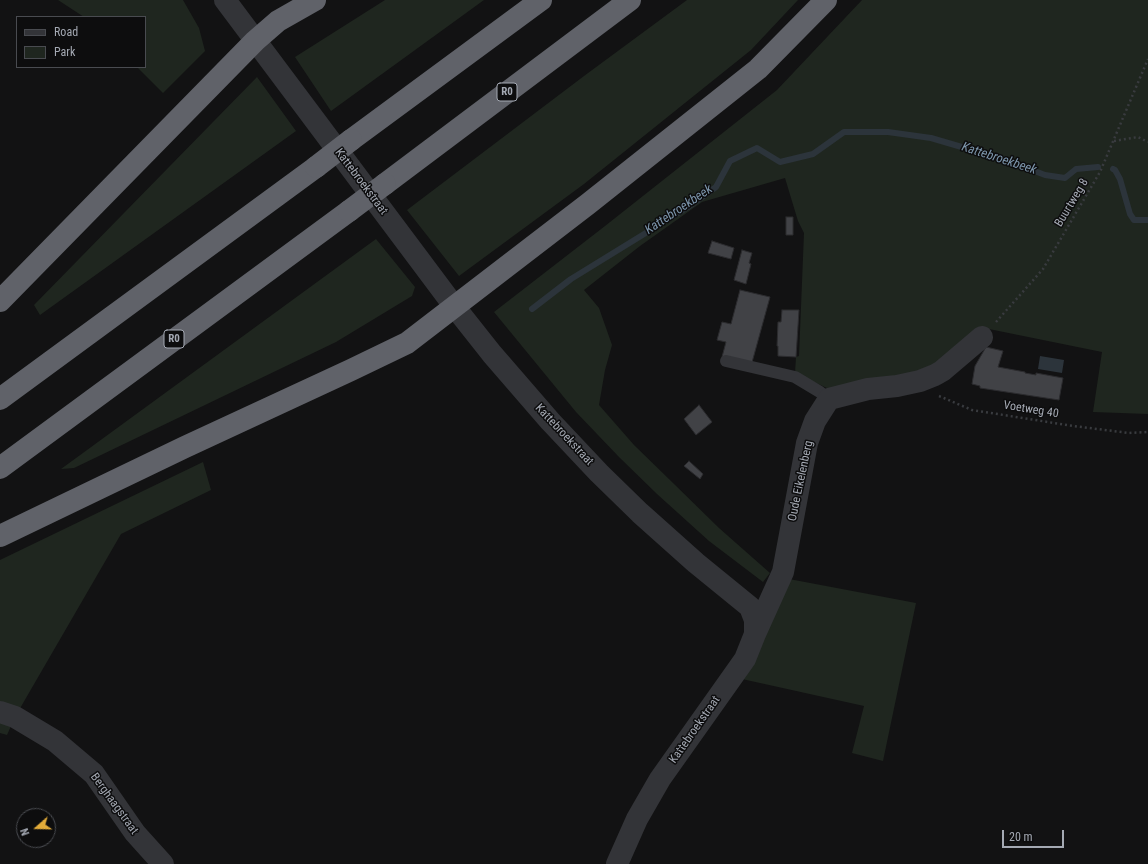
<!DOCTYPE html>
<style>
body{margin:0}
#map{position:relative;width:1148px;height:864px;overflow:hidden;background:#121213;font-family:"Roboto Condensed",sans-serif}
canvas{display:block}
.legend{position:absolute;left:16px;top:16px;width:130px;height:52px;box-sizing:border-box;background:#0d0d0e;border:1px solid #494b50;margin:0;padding:5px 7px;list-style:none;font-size:12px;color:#a4a9b3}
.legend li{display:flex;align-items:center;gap:8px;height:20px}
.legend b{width:20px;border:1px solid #494b50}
.north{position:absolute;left:16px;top:808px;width:40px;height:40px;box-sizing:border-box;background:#0d0d0e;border:1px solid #494b50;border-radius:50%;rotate:250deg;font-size:11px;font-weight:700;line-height:16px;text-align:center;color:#a4a9b3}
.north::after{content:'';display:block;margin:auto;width:14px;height:18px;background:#e3ac3a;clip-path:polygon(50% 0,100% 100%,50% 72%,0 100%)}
.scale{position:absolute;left:1002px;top:830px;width:62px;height:18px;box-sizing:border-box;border:2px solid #a4a9b3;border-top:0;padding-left:5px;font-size:12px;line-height:14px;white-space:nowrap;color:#a4a9b3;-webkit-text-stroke:3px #0d0d0e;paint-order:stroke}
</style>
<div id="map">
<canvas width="1148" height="864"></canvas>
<ul class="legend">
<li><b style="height:5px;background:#333438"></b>Road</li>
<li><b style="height:11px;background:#1f261f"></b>Park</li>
</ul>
<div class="north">N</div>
<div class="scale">20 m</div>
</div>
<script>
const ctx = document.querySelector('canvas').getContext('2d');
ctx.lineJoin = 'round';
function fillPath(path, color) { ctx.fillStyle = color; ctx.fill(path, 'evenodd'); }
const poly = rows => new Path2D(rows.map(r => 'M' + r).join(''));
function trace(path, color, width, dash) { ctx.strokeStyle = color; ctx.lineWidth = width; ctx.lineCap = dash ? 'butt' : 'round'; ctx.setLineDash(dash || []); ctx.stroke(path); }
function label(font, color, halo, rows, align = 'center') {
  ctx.font = font + ' "Roboto Condensed",sans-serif'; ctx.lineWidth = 3; ctx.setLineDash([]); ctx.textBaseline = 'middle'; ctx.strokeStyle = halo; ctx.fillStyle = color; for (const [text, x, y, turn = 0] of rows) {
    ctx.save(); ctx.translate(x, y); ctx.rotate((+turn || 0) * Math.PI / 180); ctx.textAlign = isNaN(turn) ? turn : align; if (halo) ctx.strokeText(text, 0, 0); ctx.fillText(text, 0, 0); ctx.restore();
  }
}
const green = poly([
 [58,0,183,0,199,28,205,51,163,93,137,67,145,67,145,17,84,17],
 [385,0,484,0,331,111,295,57],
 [687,0,798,0,751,50,584,184,459,276,407,210,584,76],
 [862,0,1148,0,1148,414,1093,412,1102,352,984,328,941,361,914,376,829,389,795,373,796,357,799,356,804,233,798,221,785,178,702,202,640,246,584,290,599,308,612,345,605,370,599,405,634,445,672,482,719,528,770,573,763,582,709,541,657,494,619,457,576,412,494,312,605,226,777,90],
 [257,77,296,131,40,315,34,305],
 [376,239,415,287,412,296,336,342,74,468,61,469],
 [203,462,211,490,121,534,15,717,7,735,0,733,0,560],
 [789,579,916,603,883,761,852,753,864,706,742,679]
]);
const water = poly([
 [1040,356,1064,360,1062,373,1038,369]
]);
const stream = poly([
 [1113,169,1115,170,1120,179,1130,214,1134,220,1148,220],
 [532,309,571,279,688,207,716,187,730,161,757,148,780,162,813,154,844,132,888,132,931,138,1006,160,1045,175,1065,178,1076,169,1098,167]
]);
const building = poly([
 [786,217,793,217,793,235,786,235,786,217],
 [712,241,734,248,731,259,708,253,712,241],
 [742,250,752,253,749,263,751,264,746,284,734,280,742,250],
 [740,290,770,297,751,366,722,357,726,342,717,340,722,322,731,324,740,290],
 [782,310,799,310,796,357,778,356,778,346,777,346,778,322,781,322,782,310],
 [986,347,1003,351,998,367,1025,372,1025,373,1036,375,1036,373,1063,378,1059,400,980,388,980,386,972,384,975,366,986,347],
 [699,405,712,422,696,435,684,419,699,405],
 [689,461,703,474,700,479,684,466,689,461]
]);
const path = poly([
 [1114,141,1138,137,1148,142],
 [996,322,1043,269,1100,172,1148,59],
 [939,396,972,410,1073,426,1129,433,1148,432]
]);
const lane = poly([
 [726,361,795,377,820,392,829,399]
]);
const street = poly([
 [225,0,454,306,492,354,550,421,599,473,640,513,696,563,750,607,755,620,755,634,745,659,660,779,637,819,617,864],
 [755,634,783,572,807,443,815,421,829,399,868,389,897,386,920,381,935,375,942,371,982,337],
 [0,712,15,717,55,741,94,774,135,833,163,864]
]);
const highway = poly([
 [351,140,541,0],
 [385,184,630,0],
 [0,301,255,41,278,21,315,0],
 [0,399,316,167],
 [0,468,349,211],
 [0,536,185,447,351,370,407,343,588,204,758,69,826,0]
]);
const highwayBridge = poly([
 [316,167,351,140],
 [349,211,385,184]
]);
const shields = [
 [507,92,20],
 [174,339,20]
];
const shieldNames = [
 ["R0",507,92],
 ["R0",174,339]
];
const streetNames = [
 ["Kattebroekstraat",361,182,53],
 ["Buurtweg 8",1072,203,-59],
 ["Voetweg 40",1031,410,9],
 ["Kattebroekstraat",564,435,47],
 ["Oude Eikelenberg",801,481,-78],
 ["Kattebroekstraat",695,730,-55],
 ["Berghaagstraat",114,804,54]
];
const waterNames = [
 ["Kattebroekbeek",999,159,18],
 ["Kattebroekbeek",679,210,-34]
];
fillPath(green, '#1f261f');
fillPath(water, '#2c343b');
trace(stream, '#2c343b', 6);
fillPath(building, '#414246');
trace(building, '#2c2c2f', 1);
trace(path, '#393b3f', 2.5, [2, 3]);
trace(lane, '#333438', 12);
trace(street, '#333438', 22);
trace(highway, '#606269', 22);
trace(highwayBridge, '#606269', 22);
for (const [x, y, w] of shields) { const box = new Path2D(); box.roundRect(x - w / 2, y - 9, w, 18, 3); ctx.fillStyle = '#0d0d0e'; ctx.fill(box); trace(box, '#a4a9b3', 1); }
label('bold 11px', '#a4a9b3', null, shieldNames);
label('12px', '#a4a9b3', '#0d0d0e', streetNames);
label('italic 13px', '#7d96ac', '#0d0d0e', waterNames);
</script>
